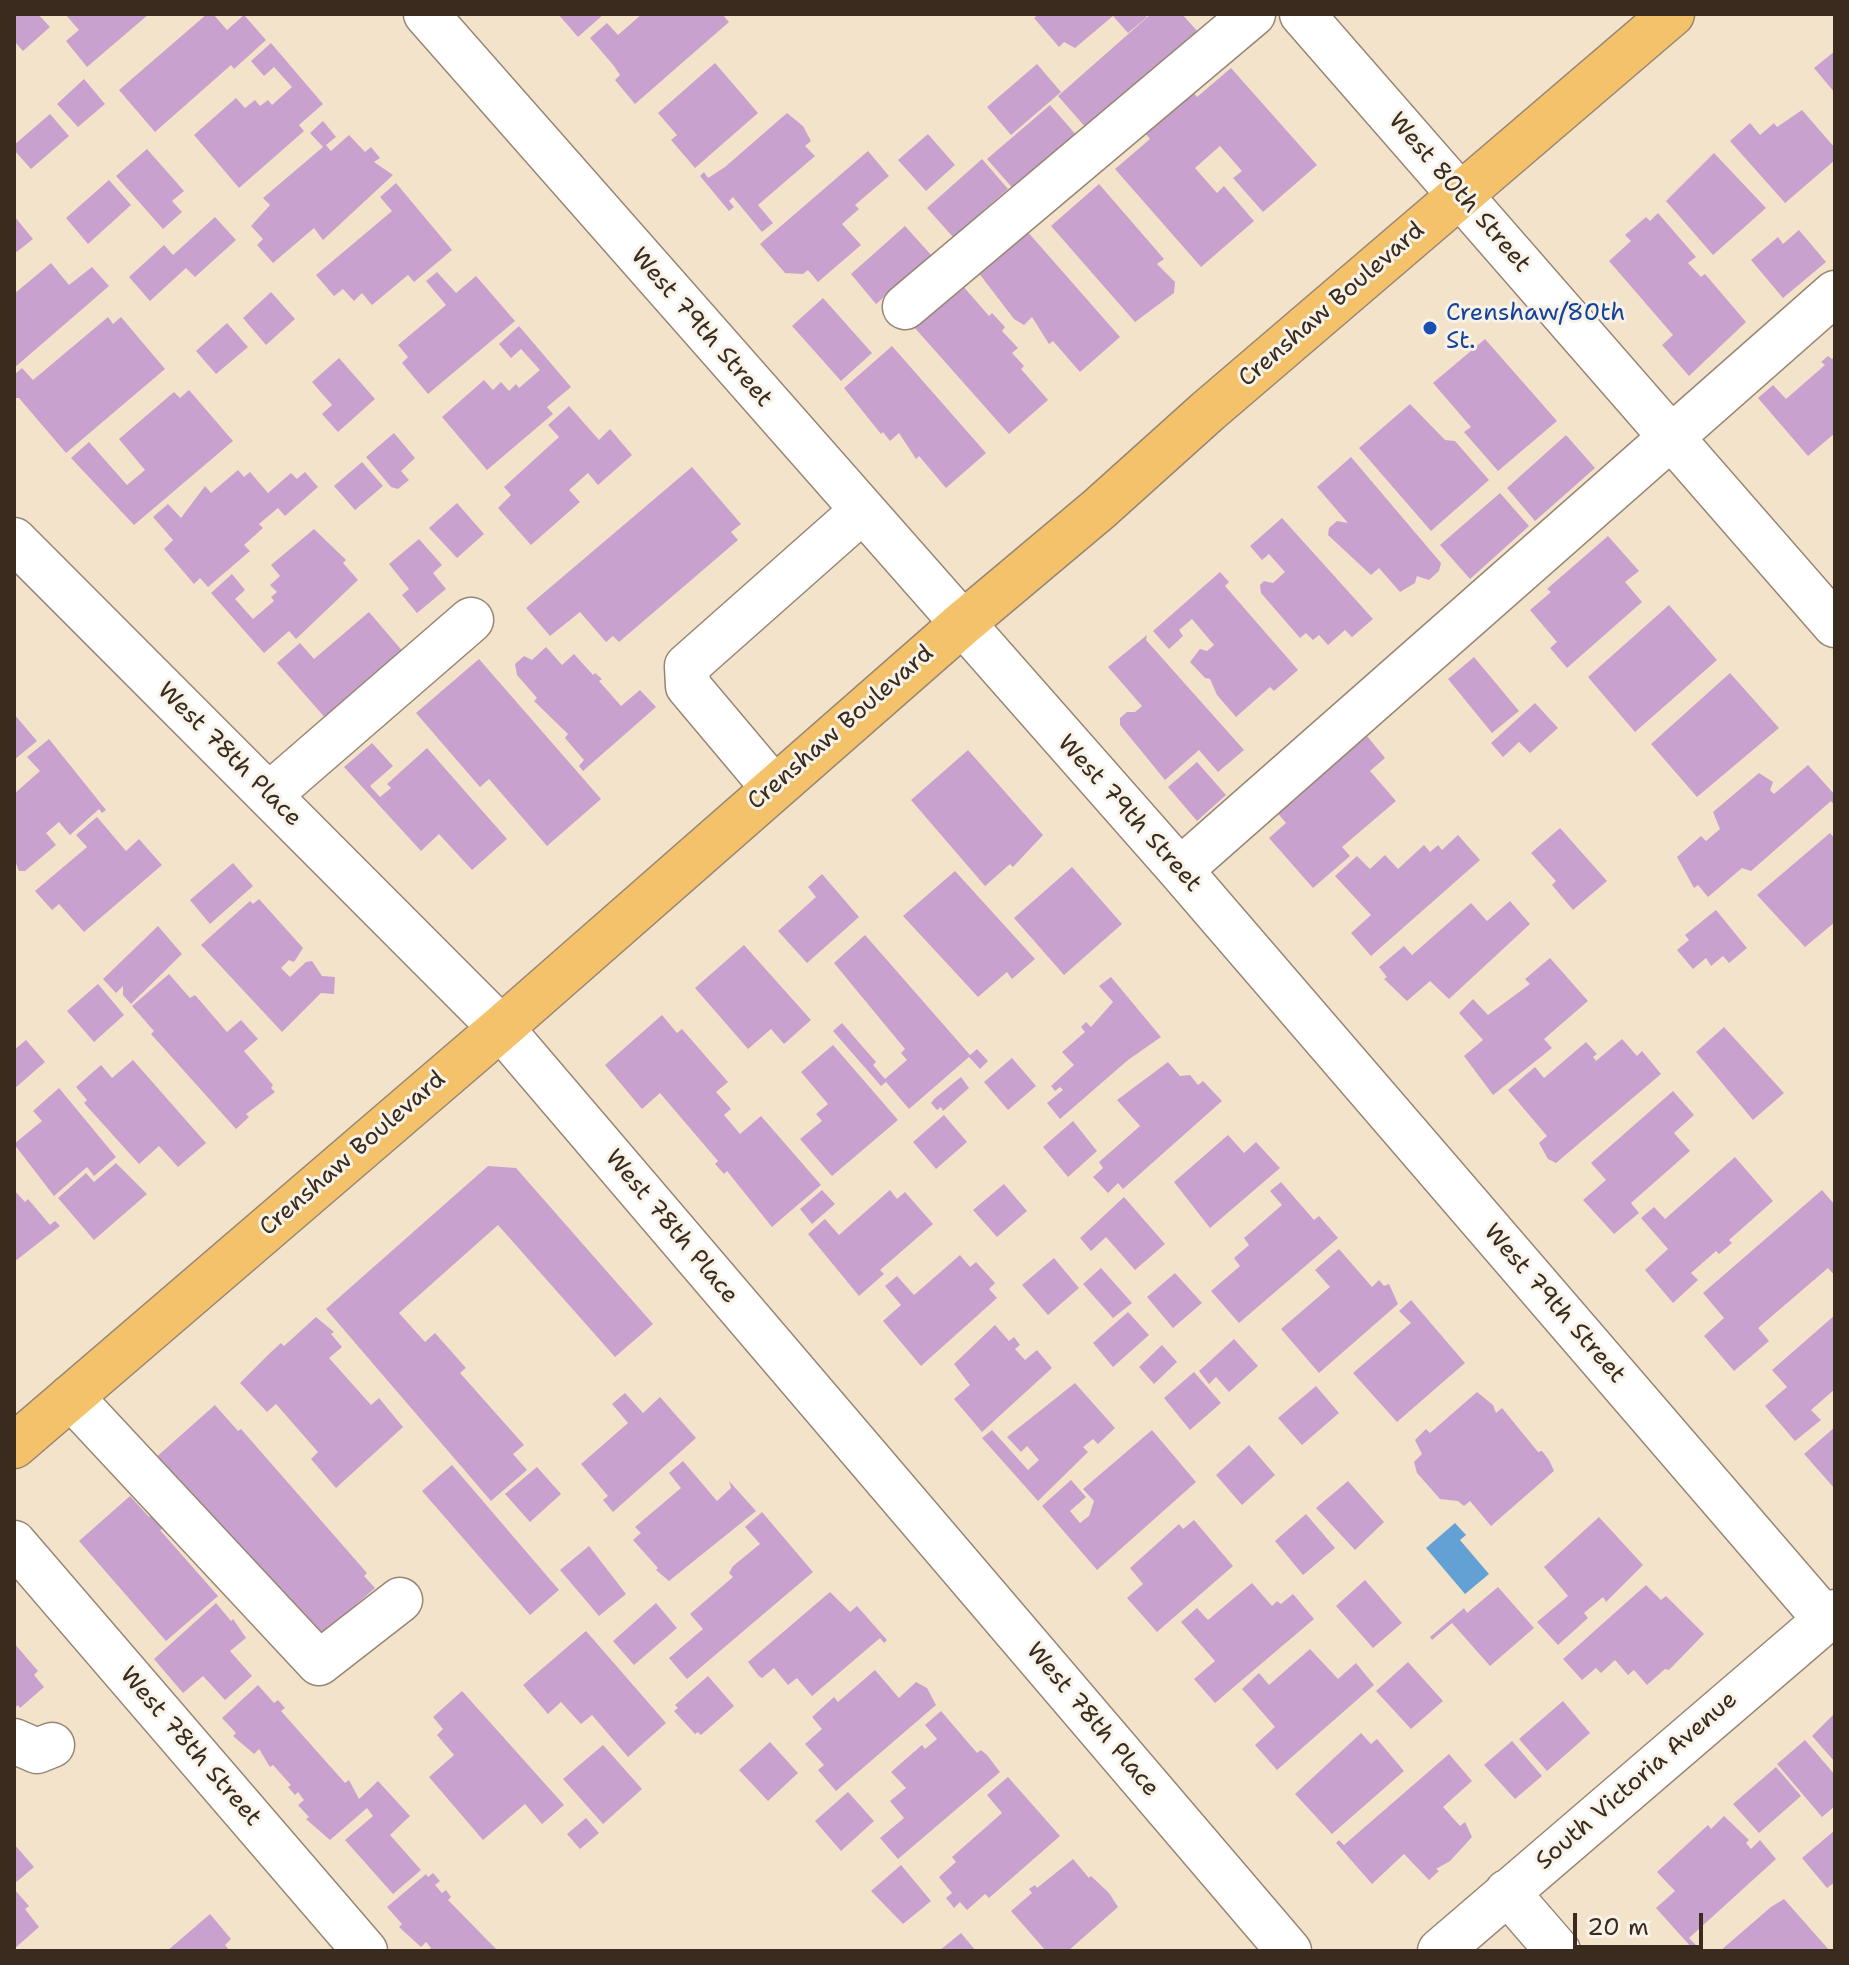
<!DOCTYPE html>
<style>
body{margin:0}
#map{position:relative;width:1849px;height:1965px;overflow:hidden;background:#f4e3cb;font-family:"Shantell Sans",sans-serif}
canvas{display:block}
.frame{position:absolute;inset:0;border:16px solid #3b2a1e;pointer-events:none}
.scale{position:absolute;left:1573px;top:1913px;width:130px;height:36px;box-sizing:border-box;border:4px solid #3b2a1e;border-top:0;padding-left:10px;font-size:24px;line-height:28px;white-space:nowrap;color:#3b2a1e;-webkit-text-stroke:6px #f7f3e8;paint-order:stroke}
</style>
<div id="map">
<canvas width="1849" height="1965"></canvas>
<div class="frame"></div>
<div class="scale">20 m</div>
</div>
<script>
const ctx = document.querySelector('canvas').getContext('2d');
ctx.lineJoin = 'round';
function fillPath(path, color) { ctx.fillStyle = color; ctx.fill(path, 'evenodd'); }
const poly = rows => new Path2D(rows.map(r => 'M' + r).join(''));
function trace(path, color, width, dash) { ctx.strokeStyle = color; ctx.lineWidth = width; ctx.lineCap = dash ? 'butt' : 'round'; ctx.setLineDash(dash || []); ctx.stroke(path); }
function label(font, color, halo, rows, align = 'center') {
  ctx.font = font + ' "Shantell Sans",sans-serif'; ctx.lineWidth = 6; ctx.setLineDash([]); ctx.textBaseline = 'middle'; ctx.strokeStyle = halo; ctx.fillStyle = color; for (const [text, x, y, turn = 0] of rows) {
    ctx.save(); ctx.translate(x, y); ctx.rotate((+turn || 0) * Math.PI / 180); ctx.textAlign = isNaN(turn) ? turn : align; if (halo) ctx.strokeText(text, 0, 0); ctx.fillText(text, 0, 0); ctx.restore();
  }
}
const water = poly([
 [1455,1523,1466,1535,1460,1540,1489,1574,1465,1594,1426,1548]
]);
const building = poly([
 [18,14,38,14,50,27,23,51,14,41,14,18],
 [65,14,149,14,87,67,66,41,79,30],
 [207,14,213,14,227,30,244,15,266,40,234,69,231,65,155,132,119,90],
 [558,14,604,14,578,37],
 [642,14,722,14,729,22,635,104,615,80,620,75,614,66,590,38,607,23,618,35],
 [1039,14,1144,14,1147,17,1128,33,1113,16,1075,48,1064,42,1059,47,1034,18],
 [1151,14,1182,14,1206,41,1087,129,1058,96],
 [271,43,323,104,299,125,304,131,239,188,194,135,236,98,245,108,255,100,260,106,268,100,272,105,292,87,274,67,264,76,251,61],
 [1835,51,1835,93,1814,68],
 [715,63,758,113,695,168,671,140,677,135,658,113],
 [1037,64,1061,92,1011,135,987,107],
 [1231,68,1317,165,1263,212,1233,178,1242,171,1220,146,1195,168,1217,193,1224,186,1254,221,1201,267,1115,169,1150,139,1144,132,1192,90,1197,97],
 [84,79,105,104,78,127,57,104],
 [1050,105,1078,137,1016,192,987,159],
 [1802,110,1835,148,1835,160,1785,203,1730,141,1750,123,1760,135,1774,123,1777,127],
 [787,113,803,126,811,141,805,146,815,156,758,205,773,223,762,232,733,197,729,201,734,207,729,211,700,176,704,172,708,178,725,167],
 [50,114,69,136,31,169,14,150,14,145],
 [323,121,336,137,326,145,331,151,349,135,365,152,371,147,380,158,374,162,393,175,323,240,314,228,273,263,257,245,263,239,251,226,270,205,263,198,323,147,310,133],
 [928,134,955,165,926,191,898,160],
 [147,149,184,191,172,201,182,212,163,229,116,176],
 [868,151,889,176,855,205,859,209,842,224,861,245,818,282,808,270,803,274,785,273,760,244],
 [1714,153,1766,208,1713,255,1666,201],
 [982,159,1008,189,953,237,927,208],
 [109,180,131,205,88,244,66,218],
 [396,183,452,250,414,282,408,275,372,305,362,293,354,301,343,289,334,296,316,275,392,211,380,197],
 [1099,184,1164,259,1157,264,1175,282,1174,293,1135,322,1051,226],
 [1658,213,1696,257,1688,263,1701,277,1705,274,1746,322,1689,376,1662,345,1673,335,1609,261,1631,241,1625,235,1646,217,1650,221],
 [14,216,33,239,14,254],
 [215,217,236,240,195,277,186,268,150,301,129,277,164,245,173,255],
 [905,226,932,256,876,304,851,274],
 [1026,230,1120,337,1080,372,1053,341,1049,344,1032,317,1024,325,1014,319,978,272],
 [1799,230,1826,262,1783,298,1751,260,1778,237,1783,244],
 [51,263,69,285,92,267,109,286,14,368,14,294],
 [437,272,456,293,476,276,515,321,428,394,402,363,408,357,398,345,446,305,426,281],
 [962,285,989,316,992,313,1005,327,1002,331,1018,348,1012,353,1024,366,1021,369,1048,400,1009,434,914,327],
 [271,292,295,319,266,345,243,318],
 [823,298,872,353,841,381,792,326],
 [108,317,113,324,121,317,165,369,66,453,19,398,14,398,14,375,22,368,33,380],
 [227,323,248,347,216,374,196,351],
 [519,326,571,387,547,407,553,414,487,470,442,417,484,380,493,390,501,382,509,391,516,384,519,388,540,370,521,349,511,358,499,344],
 [1485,339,1557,421,1498,471,1464,432,1471,427,1433,383],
 [892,346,986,453,946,488,919,456,916,459,899,433,890,441,883,432,881,434,844,388],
 [1828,356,1832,359,1835,356,1835,433,1808,456,1758,398,1773,385,1786,399,1825,365,1821,362],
 [339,358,375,399,338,432,322,414,332,405,312,382],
 [189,390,233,441,134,525,71,458,89,442,127,485,145,470,119,439,174,392,180,398],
 [1410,404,1445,440,1455,441,1489,480,1431,531,1359,448],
 [569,406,599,440,610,429,632,455,598,485,588,473,569,490,580,502,531,545,498,508,511,495,504,487,559,437,548,425],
 [394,433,415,458,401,471,409,480,398,489,391,487,366,457],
 [1566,435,1595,468,1535,521,1507,488],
 [1351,457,1441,563,1439,571,1429,580,1417,576,1415,583,1400,592,1379,568,1371,575,1328,535,1329,528,1337,521,1348,523,1317,487],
 [362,462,383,486,355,510,334,486],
 [692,467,741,524,731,532,738,540,619,642,613,636,606,642,580,612,550,636,526,608],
 [238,470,244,477,250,472,268,493,291,473,297,479,305,472,318,487,285,516,278,508,259,524,263,528,244,545,250,551,208,587,200,578,194,584,164,549,173,540,153,517,168,504,181,518,205,486,211,493],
 [1500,493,1529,526,1470,579,1440,545],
 [457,503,484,534,457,558,429,528],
 [1282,518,1373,619,1352,637,1345,630,1328,645,1319,635,1313,640,1306,633,1300,638,1261,593,1260,585,1264,581,1273,583,1285,572,1269,554,1262,560,1250,546],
 [314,529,346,560,343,563,358,580,296,639,289,631,264,653,211,593,232,574,245,590,235,599,253,619,274,601,271,597,277,592,270,585,280,576,271,565],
 [1608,536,1639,571,1625,582,1642,602,1567,668,1550,648,1557,642,1530,610,1551,592,1547,589],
 [419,539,442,565,433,573,446,589,417,613,402,595,409,589,389,564],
 [1220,572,1229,582,1225,586,1298,670,1274,691,1270,687,1236,717,1217,695,1210,679,1205,678,1190,662,1200,649,1207,651,1214,645,1192,619,1179,630,1183,636,1169,649,1153,631],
 [1669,605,1717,660,1635,732,1588,677],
 [369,612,405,654,328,721,277,663,300,643,314,659],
 [1147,635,1146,640,1244,750,1218,772,1199,750,1165,780,1120,725,1120,718,1127,712,1135,712,1142,706,1108,667],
 [546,647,562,665,574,654,593,675,595,673,602,679,599,681,621,706,640,690,656,707,583,771,579,766,584,760,565,738,568,734,534,701,537,698,517,675,515,664,524,656,532,660],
 [1474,657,1519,711,1492,733,1448,679],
 [479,659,601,799,547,846,489,779,480,787,416,713],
 [1730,673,1779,728,1697,797,1651,744],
 [1535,703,1558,728,1530,753,1519,742,1503,757,1491,743],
 [14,714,37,741,14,760],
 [1367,736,1385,758,1370,771,1396,801,1342,847,1350,856,1313,888,1269,838,1286,823,1275,810,1290,796,1294,801,1307,789,1301,782,1333,754,1339,760],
 [49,739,106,810,102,813,99,809,70,835,59,822,46,833,56,845,25,871,19,871,14,858,14,794,40,771,27,757],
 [372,743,393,766,370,786,380,797,391,788,387,784,427,748,507,839,472,870,439,834,421,851,344,767],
 [968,750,1043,835,1013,867,1010,864,985,886,911,800],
 [1197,762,1226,795,1197,821,1168,787],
 [1808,765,1835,795,1835,806,1831,801,1751,871,1742,868,1708,897,1698,885,1694,888,1677,857,1701,836,1706,841,1720,829,1713,812,1759,773,1773,782,1770,790,1774,794],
 [97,817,126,851,139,839,162,865,84,932,59,904,52,910,35,891,87,847,76,835],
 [1560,828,1607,881,1573,910,1552,885,1556,881,1531,853],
 [1830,833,1835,839,1835,922,1805,947,1757,895],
 [1458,835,1480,860,1371,956,1351,933,1371,915,1335,876,1357,856,1370,869,1385,855,1398,869,1424,845,1430,852,1438,845,1442,850],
 [233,863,253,886,210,924,190,900],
 [1072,867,1122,924,1064,975,1014,918],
 [955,871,1035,959,1012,979,1007,972,978,997,903,916],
 [822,874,859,917,807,963,778,931,816,897,808,887],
 [259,899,303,948,294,962,289,960,281,968,290,977,306,962,312,961,322,976,335,977,334,994,321,993,282,1032,201,945,250,901,253,904],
 [1510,901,1530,924,1449,999,1430,981,1407,1001,1384,979,1387,977,1379,967,1404,946,1412,955,1471,903,1487,921],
 [1716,910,1747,948,1729,963,1723,956,1711,966,1706,958,1693,969,1677,950,1689,940,1685,935],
 [158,926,182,954,131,1004,123,995,123,986,116,993,103,979],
 [865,935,970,1055,977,1049,988,1061,980,1069,969,1057,909,1109,886,1082,881,1086,833,1031,842,1023,876,1062,873,1065,885,1079,907,1060,901,1053,905,1049,834,963],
 [744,945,811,1020,784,1044,771,1029,748,1049,695,988],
 [1550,958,1588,1001,1544,1039,1552,1048,1493,1095,1464,1056,1483,1040,1459,1013,1473,999,1488,1015,1530,984,1525,979],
 [169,974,190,998,195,995,227,1032,241,1020,258,1039,244,1051,273,1085,271,1088,275,1092,246,1114,249,1117,236,1129,151,1034,154,1031,132,1006],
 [1111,977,1161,1037,1128,1060,1060,1119,1047,1103,1063,1090,1060,1087,1055,1091,1051,1086,1074,1065,1062,1052,1085,1032,1081,1027,1086,1022,1091,1027,1113,1002,1099,986],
 [98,984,124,1015,94,1042,67,1011],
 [662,1015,677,1033,682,1029,728,1082,716,1092,731,1109,724,1115,740,1134,761,1116,821,1185,772,1227,727,1171,724,1174,715,1164,718,1161,660,1093,642,1109,605,1065],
 [1724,1027,1784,1093,1753,1120,1696,1052],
 [1622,1039,1637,1056,1642,1051,1661,1074,1556,1163,1548,1159,1539,1143,1547,1136,1508,1090,1535,1067,1544,1078,1586,1042,1597,1054,1593,1057,1596,1061],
 [26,1040,45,1062,14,1089,14,1050],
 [833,1045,898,1120,832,1176,800,1139,822,1121,816,1114,828,1104,801,1072],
 [1012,1058,1036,1086,1008,1110,984,1082],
 [133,1060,206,1143,178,1167,159,1146,139,1164,84,1103,87,1100,76,1087,101,1065,112,1078],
 [1168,1062,1180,1076,1190,1075,1198,1085,1203,1081,1222,1101,1123,1189,1118,1183,1108,1193,1093,1177,1103,1168,1099,1162,1140,1126,1117,1100],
 [961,1077,969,1088,943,1111,941,1107,937,1110,931,1103,934,1099],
 [59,1088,116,1157,94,1176,87,1167,54,1196,14,1144,42,1121,33,1111],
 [1673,1091,1694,1115,1674,1133,1690,1151,1631,1203,1639,1213,1614,1234,1583,1200,1606,1180,1591,1163],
 [944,1115,967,1142,936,1169,913,1142],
 [1073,1121,1097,1151,1068,1177,1043,1147],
 [1228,1135,1244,1153,1256,1142,1280,1168,1210,1228,1174,1182],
 [1735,1157,1773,1201,1729,1240,1732,1243,1719,1254,1716,1251,1691,1273,1698,1280,1673,1303,1645,1270,1668,1249,1641,1218,1654,1207,1665,1219],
 [116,1163,147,1194,94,1240,58,1198,86,1173,94,1182],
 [488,1166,516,1168,653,1324,615,1357,498,1225,399,1313,425,1342,435,1333,466,1368,460,1373,524,1445,513,1454,527,1470,491,1501,326,1309],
 [1281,1182,1314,1220,1319,1216,1338,1238,1239,1323,1211,1291,1240,1266,1234,1258,1249,1245,1244,1238,1282,1205,1270,1191],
 [1004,1184,1027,1211,997,1237,973,1210],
 [14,1190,25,1202,28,1199,50,1225,55,1221,60,1226,14,1262],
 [822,1190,835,1204,812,1224,800,1209],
 [890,1190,897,1199,905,1192,933,1224,880,1270,884,1274,859,1296,808,1234,825,1219,839,1235],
 [1822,1190,1835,1205,1835,1276,1828,1268,1758,1328,1769,1341,1734,1371,1704,1336,1724,1318,1703,1293],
 [1124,1197,1165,1244,1135,1270,1106,1237,1091,1251,1080,1238],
 [1339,1249,1372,1287,1379,1280,1384,1286,1389,1284,1398,1304,1319,1373,1281,1329,1330,1287,1315,1270],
 [960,1255,970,1267,976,1262,995,1283,989,1289,997,1298,921,1366,883,1321,901,1305,885,1286,897,1276,914,1295],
 [1054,1258,1079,1288,1048,1315,1022,1285],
 [1101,1268,1132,1303,1113,1318,1083,1284],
 [1175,1273,1202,1303,1173,1328,1147,1297],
 [1411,1300,1465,1363,1397,1422,1353,1373,1411,1323,1399,1311],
 [1128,1312,1149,1335,1113,1367,1093,1343],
 [1835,1315,1835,1389,1811,1410,1821,1420,1795,1441,1765,1406,1787,1387,1772,1370],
 [316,1317,334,1332,331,1334,342,1347,329,1358,371,1405,379,1398,403,1427,336,1488,311,1459,318,1452,276,1404,267,1412,240,1383,270,1353,281,1343,284,1346],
 [995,1325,1009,1341,1014,1337,1020,1345,1015,1349,1025,1360,1037,1350,1052,1368,982,1432,954,1399,970,1385,954,1364],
 [1234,1339,1258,1366,1229,1392,1216,1377,1209,1384,1199,1371],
 [1162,1345,1177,1362,1154,1384,1139,1367],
 [1194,1372,1221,1403,1190,1430,1164,1398],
 [1075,1383,1115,1428,1098,1444,1093,1439,1083,1447,1088,1452,1038,1501,982,1438,992,1430,1028,1470,1039,1460,1027,1446,1021,1452,1007,1437],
 [1316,1386,1339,1413,1302,1445,1278,1418],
 [1477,1392,1493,1405,1496,1413,1502,1408,1538,1452,1542,1451,1549,1460,1554,1471,1491,1526,1470,1501,1464,1506,1458,1501,1440,1499,1417,1473,1414,1462,1422,1454,1415,1440,1426,1429,1430,1433],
 [625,1393,643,1413,660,1397,696,1438,613,1512,603,1500,608,1496,581,1464,628,1423,612,1404],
 [215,1405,238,1431,241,1429,367,1573,364,1576,375,1588,312,1643,285,1601,191,1492,185,1497,153,1460],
 [1835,1427,1835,1489,1804,1454],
 [1152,1430,1196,1482,1097,1570,1042,1506,1071,1480,1086,1497,1070,1511,1080,1523,1089,1516,1094,1501,1083,1489],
 [1249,1445,1275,1475,1242,1505,1216,1475],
 [683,1461,717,1501,731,1488,729,1481,756,1511,669,1581,656,1570,658,1568,633,1540,641,1533,635,1527,681,1488,669,1473],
 [452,1465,559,1590,530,1615,422,1491],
 [537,1467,561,1494,530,1522,505,1494],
 [1348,1481,1384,1522,1355,1550,1316,1508],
 [130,1496,149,1517,152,1514,164,1528,160,1530,218,1596,166,1641,79,1541],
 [762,1512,813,1572,687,1679,669,1658,703,1629,690,1614,733,1577,729,1573,733,1566,760,1544,745,1527],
 [1306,1514,1335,1548,1303,1575,1275,1541],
 [1599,1517,1643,1565,1606,1602,1603,1597,1584,1613,1588,1618,1558,1645,1537,1622,1568,1596,1544,1567],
 [1194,1520,1233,1566,1157,1632,1127,1598,1143,1584,1130,1568,1179,1524,1183,1529],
 [589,1546,626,1594,599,1616,560,1570],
 [1365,1580,1402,1623,1373,1648,1336,1606],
 [1252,1583,1272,1606,1277,1601,1281,1604,1293,1594,1314,1619,1215,1703,1194,1679,1215,1661,1181,1622,1197,1608,1208,1620],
 [1646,1585,1661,1600,1666,1596,1704,1634,1669,1670,1665,1669,1647,1685,1634,1670,1628,1675,1615,1660,1601,1673,1596,1668,1582,1680,1563,1659],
 [1498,1587,1534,1628,1490,1666,1452,1623,1432,1640,1430,1637,1464,1608,1467,1613],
 [830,1592,850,1612,857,1606,887,1640,884,1643,880,1638,812,1696,797,1678,788,1685,774,1668,762,1678,758,1675,748,1662],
 [216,1603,231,1621,233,1619,246,1638,230,1651,252,1676,225,1700,203,1676,183,1693,154,1659],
 [656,1603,677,1628,634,1665,613,1641],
 [586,1631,666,1723,628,1757,592,1715,581,1724,561,1702,548,1714,523,1685],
 [14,1643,38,1671,34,1675,44,1687,20,1708,18,1705,14,1709],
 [1310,1649,1338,1679,1356,1663,1374,1685,1277,1770,1255,1745,1275,1727,1242,1689,1259,1673,1269,1685],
 [1408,1662,1443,1701,1411,1729,1376,1691],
 [875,1670,899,1698,916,1682,927,1688,936,1705,836,1791,818,1770,824,1765,805,1744,822,1729,812,1717,834,1697,838,1702],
 [708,1676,734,1706,701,1735,698,1732,695,1734,674,1711,678,1708,675,1705],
 [258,1685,274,1703,278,1700,285,1708,281,1711,345,1783,349,1780,359,1799,378,1781,410,1816,390,1835,421,1870,393,1894,345,1840,373,1816,367,1808,330,1840,306,1819,309,1817,298,1805,304,1800,298,1792,295,1795,288,1787,291,1785,273,1765,270,1767,259,1749,254,1754,233,1736,236,1733,222,1718],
 [462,1691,564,1805,542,1824,525,1804,483,1840,429,1777,454,1755,437,1735,443,1729,433,1717],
 [1563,1701,1590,1733,1547,1771,1519,1739],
 [941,1711,977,1753,981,1750,987,1755,1000,1772,898,1859,880,1838,904,1818,890,1801,906,1788,891,1772,922,1745,925,1749,937,1739,925,1725],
 [1835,1713,1835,1762,1812,1736],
 [1361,1733,1371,1744,1377,1739,1404,1771,1332,1834,1295,1794],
 [1805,1740,1835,1775,1835,1806,1822,1817,1777,1764],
 [1512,1741,1542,1776,1515,1799,1484,1765],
 [770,1742,798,1773,768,1801,739,1770],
 [603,1745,642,1789,603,1824,563,1779],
 [1449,1754,1472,1781,1443,1807,1460,1826,1465,1822,1472,1837,1450,1861,1436,1869,1439,1871,1429,1880,1404,1854,1372,1884,1336,1843,1339,1840,1344,1845],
 [1776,1767,1801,1796,1759,1833,1733,1804],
 [1008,1777,1060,1836,989,1898,985,1894,967,1910,960,1902,954,1908,946,1898,952,1893,939,1877,956,1862,952,1857,1002,1813,987,1795],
 [848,1792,874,1821,841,1851,815,1821],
 [1724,1816,1749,1840,1746,1843,1751,1849,1760,1840,1776,1859,1689,1938,1696,1945,1692,1948,1656,1908,1675,1891,1657,1872,1708,1825,1711,1829],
 [586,1818,599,1833,580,1849,567,1834],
 [1835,1830,1835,1882,1827,1888,1802,1858],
 [14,1844,34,1867,14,1884],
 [1073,1859,1089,1878,1091,1876,1109,1893,1118,1907,1068,1951,1046,1951,1011,1911,1032,1893,1029,1889,1035,1885,1037,1888],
 [901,1865,931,1901,903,1924,871,1891],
 [433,1873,440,1881,435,1885,442,1893,446,1890,451,1897,448,1900,498,1951,427,1951,431,1948,426,1942,421,1947,399,1927,402,1924,387,1907,426,1874,428,1877],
 [14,1889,29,1906,25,1909,39,1927,14,1949],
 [1784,1899,1830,1951,1720,1951,1771,1907],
 [210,1914,231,1939,225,1945,230,1951,167,1951],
 [961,1933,976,1951,939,1951]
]);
const minor = poly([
 [426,14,1180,870,1826,1620],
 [1302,14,1835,625],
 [905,307,1253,14],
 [14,540,501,1028,1289,1951],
 [773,787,688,686,687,666,862,511],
 [269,795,471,620],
 [1180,870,1835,293],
 [71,1397,319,1663,400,1600],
 [14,1543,365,1951],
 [14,1741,37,1751,52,1745],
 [1507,1892,1558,1951],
 [1440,1951,1835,1612]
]);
const major = poly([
 [14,1446,501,1028,962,624,1099,509,1208,411,1672,14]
]);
const markers = [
 [1430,328,8,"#1a4fb4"]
];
const streetNames = [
 ["West 80th Street",1459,193,49],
 ["Crenshaw Boulevard",1332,305,-41],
 ["West 79th Street",701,328,49],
 ["Crenshaw Boulevard",841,728,-41],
 ["West 78th Place",229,755,45],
 ["West 79th Street",1129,814,48],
 ["Crenshaw Boulevard",353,1154,-41],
 ["West 78th Place",671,1227,50],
 ["West 79th Street",1554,1304,49],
 ["West 78th Place",1092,1720,50],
 ["West 78th Street",190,1747,49],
 ["South Victoria Avenue",1637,1781,-41]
];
const transitNames = [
 ["Crenshaw/80th",1446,314],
 ["St.",1446,342]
];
fillPath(water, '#63a1d4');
fillPath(building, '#c9a1ce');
trace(minor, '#988674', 47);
trace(major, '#988674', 47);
trace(minor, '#fff', 44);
trace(major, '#f3c26a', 44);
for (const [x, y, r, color] of markers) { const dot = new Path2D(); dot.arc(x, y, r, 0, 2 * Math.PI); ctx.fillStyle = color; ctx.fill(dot); trace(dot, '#f7f3e8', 3); }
label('24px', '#3b2a1e', '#f7f3e8', streetNames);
label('24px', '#164399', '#f7f3e8', transitNames, 'left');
</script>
